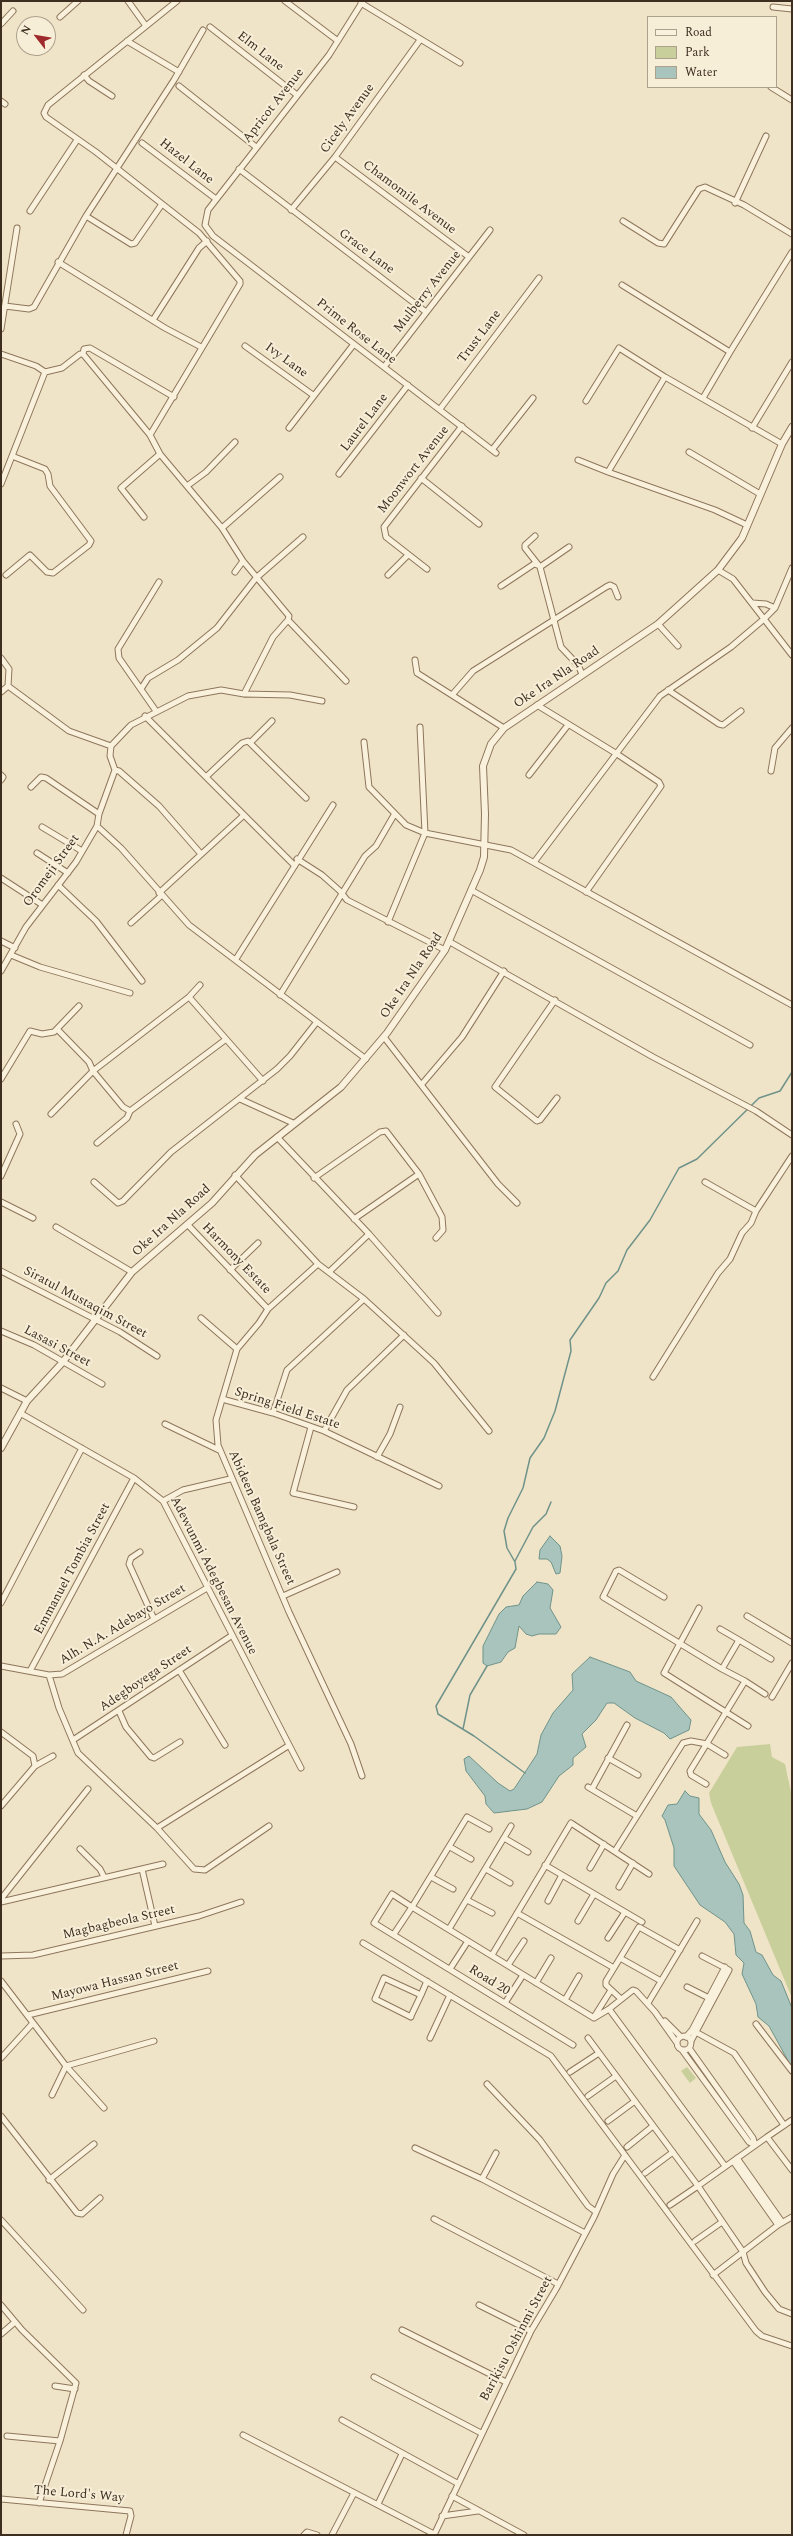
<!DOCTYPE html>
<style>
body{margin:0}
#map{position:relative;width:793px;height:2536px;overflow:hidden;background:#f0e4c8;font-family:Spectral,serif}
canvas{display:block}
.frame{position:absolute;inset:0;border:2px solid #3d2e20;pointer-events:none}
.legend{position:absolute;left:647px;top:16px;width:130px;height:72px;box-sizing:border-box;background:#f7eed8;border:1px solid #ada18e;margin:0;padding:5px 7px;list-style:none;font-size:12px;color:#3d2e20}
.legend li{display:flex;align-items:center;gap:8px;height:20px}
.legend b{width:20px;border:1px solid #ada18e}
.north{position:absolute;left:16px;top:16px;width:40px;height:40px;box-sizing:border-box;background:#f7eed8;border:1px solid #ada18e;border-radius:50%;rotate:301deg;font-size:11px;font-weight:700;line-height:16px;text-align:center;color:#3d2e20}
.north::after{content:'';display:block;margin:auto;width:14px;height:18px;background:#9e2a2b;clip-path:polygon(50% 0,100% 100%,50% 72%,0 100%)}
</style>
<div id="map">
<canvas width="793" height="2536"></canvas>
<div class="frame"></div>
<ul class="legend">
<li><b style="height:5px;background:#faf1dc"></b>Road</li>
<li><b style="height:11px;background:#c9cf9b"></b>Park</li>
<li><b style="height:11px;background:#a9c4bc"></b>Water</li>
</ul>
<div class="north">N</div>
</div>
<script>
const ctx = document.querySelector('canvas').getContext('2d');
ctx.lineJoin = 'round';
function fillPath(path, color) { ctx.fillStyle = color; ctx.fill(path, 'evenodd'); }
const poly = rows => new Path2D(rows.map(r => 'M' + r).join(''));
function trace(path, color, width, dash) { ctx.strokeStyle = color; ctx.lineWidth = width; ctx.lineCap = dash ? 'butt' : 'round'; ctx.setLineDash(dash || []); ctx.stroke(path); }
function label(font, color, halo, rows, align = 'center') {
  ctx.font = font + ' Spectral,serif'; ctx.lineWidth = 4; ctx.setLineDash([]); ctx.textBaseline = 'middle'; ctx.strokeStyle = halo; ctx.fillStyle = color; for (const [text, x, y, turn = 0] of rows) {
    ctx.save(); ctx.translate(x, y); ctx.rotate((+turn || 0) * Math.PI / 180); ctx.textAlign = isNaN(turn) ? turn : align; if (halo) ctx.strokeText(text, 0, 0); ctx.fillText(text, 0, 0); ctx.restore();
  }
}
const green = poly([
 [770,1744,772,1757,785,1764,792,1797,792,1998,711,1803,709,1793,737,1747],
 [687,2067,696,2078,690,2083,681,2071]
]);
const water = poly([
 [550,1536,560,1546,562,1556,560,1573,556,1574,551,1562,547,1559,539,1559,540,1550,550,1536],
 [537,1582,548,1584,553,1590,550,1608,561,1627,556,1634,539,1634,532,1636,526,1634,519,1626,515,1648,508,1652,501,1662,487,1666,483,1663,483,1646,499,1614,506,1607,519,1605,523,1596,537,1582],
 [590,1657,630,1672,636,1681,671,1697,691,1720,689,1730,670,1739,664,1733,635,1718,614,1703,607,1703,596,1720,582,1734,586,1747,573,1758,573,1765,559,1776,542,1802,527,1809,494,1813,486,1804,485,1796,466,1771,464,1759,469,1756,498,1783,510,1791,514,1789,537,1754,541,1735,553,1713,573,1690,572,1674,590,1657],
 [685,1791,690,1796,699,1798,699,1814,711,1830,725,1862,739,1884,743,1895,744,1923,750,1931,756,1952,762,1955,773,1975,781,1981,792,2008,792,2068,769,2026,758,2017,756,2004,742,1974,744,1963,736,1955,734,1934,725,1922,700,1905,674,1866,674,1848,665,1820,662,1816,668,1805,677,1804,685,1791]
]);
const stream = poly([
 [515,1561,533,1527,546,1514,551,1502],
 [463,1729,470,1695,487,1666],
 [525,1773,474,1736,438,1714,436,1706,516,1569,515,1562,507,1548,504,1531,508,1518,523,1488,530,1458,544,1438,555,1411,571,1351,570,1340,599,1298,606,1283,618,1271,627,1250,650,1220,679,1168,697,1159,759,1098,780,1091,792,1072]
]);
const minor = poly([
 [128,1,146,26],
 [285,1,338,41],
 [363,1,329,55,208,210,205,225,213,236,496,453],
 [361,3,460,63],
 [773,7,792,9],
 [60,17,78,1],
 [1,24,13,11],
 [210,27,297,95],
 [127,41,179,72],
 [84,75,89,81,112,96],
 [179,86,256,147],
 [771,87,792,100],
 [1,101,5,104],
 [142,143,216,199],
 [335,157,469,257],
 [239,169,426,312],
 [735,203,766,136],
 [291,210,335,157,420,40],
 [30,211,77,140],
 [86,216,131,244,135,243,162,204],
 [623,221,658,243,664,244,699,189,705,187,744,205,792,234],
 [58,262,165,328,201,347],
 [622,285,730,352,703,398],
 [5,306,29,309,34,307,86,216,174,80,203,30],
 [153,320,199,248,207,241],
 [1,329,17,228],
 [245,346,313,395],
 [730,352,792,252],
 [1,354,36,366,45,372],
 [83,354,84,349,90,348,174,397],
 [384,367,490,230],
 [586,401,619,348,665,377],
 [440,409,539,278],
 [289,428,354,344],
 [752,428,792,362],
 [150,435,240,284,240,281,199,233,96,152,46,117,44,113,48,105,177,1],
 [492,450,533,398],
 [689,452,760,494],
 [578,460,608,472,665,377,782,444],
 [608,472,715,510,747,525],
 [339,474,408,385],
 [421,478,479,524],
 [1,484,45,372,62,368,80,354,83,354,150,435,160,454,222,528,243,561,289,616,288,620,346,681],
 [187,486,206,472,235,442],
 [144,517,121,488,160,454],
 [222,528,280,477],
 [535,536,525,545,525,548,540,567,561,647,578,665,582,674],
 [540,567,569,547],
 [427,569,386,537,384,527,462,426],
 [718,570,733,579,792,655],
 [235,572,243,561],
 [6,575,30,555,47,572,53,573,89,545,91,541,50,486,48,474,45,469,12,456],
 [388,575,408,555],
 [501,586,534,564,537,565],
 [753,603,766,604,775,608],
 [658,624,678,646],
 [1,658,9,669,8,686],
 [415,660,417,673,504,728],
 [141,689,148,678,178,660,217,628,256,578,303,537],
 [668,690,719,724,723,725,741,711],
 [1,692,8,686,69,731,111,746],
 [244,694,273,637,288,620],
 [452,695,473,671,606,587,610,585,614,587,618,597],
 [537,705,617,754,659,782,661,786,586,892],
 [156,711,119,658,118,649,159,582],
 [145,716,294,865],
 [251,742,272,721],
 [364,742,369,787,406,825,425,833,511,850,792,1005],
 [115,770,119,771,159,806,201,854],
 [771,771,775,748,792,728],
 [1,775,3,777,1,780],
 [529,775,568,725],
 [207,776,242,743,248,741,306,798],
 [31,787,41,777,46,778,99,814],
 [97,826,121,848,189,925,366,1059],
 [42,827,82,851],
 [37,853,68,873],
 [297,859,322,875,340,891,347,900,445,950],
 [535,861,660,696,731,647,764,619,775,608,792,568],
 [1,878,41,904],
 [58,885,96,921,142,981],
 [471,890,750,1045],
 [159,893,244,815],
 [388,922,425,833,420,727],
 [131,923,161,896],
 [1,941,15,948],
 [450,942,653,1057,756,1111,792,1135],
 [11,955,40,967,130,993],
 [236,959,333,805],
 [1,971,26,927,76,862,97,826,99,814,115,770,110,756,111,746,131,725,188,696,221,690,244,694,290,695,322,701],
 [200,985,189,997,93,1071,123,1107,130,1111,225,1040],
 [280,995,365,856,376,846,394,815],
 [189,997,263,1081],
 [555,1000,495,1087,537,1121,540,1120,557,1098],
 [384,1037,498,1184,517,1203],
 [1,1079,30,1031,42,1034,54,1032,79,1006],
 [422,1084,462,1037,504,971],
 [240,1099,293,1123],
 [51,1114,93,1071,89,1062,58,1030],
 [277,1137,369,1234,438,1313],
 [97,1143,127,1118,130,1111],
 [235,1175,318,1264,364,1299,434,1363,489,1431],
 [1,1176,20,1134,16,1124],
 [314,1178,380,1132,386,1131,419,1174,442,1217,443,1230,436,1238],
 [94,1182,118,1203,123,1201,171,1152,277,1069,290,1056,316,1023],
 [705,1182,756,1211],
 [1,1202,33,1218],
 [354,1219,419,1174],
 [188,1225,268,1309],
 [56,1227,132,1272],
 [318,1264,268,1309,259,1323,237,1349,216,1420,218,1445,289,1612,351,1744,362,1776],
 [230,1270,258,1243],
 [1,1271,120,1332,157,1356],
 [329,1272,369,1234],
 [201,1318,237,1349],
 [1,1331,34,1345,102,1384],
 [653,1377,718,1273,730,1259,742,1233,751,1223,756,1211,792,1156],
 [1,1388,27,1401],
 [222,1399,273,1413,324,1431,439,1486],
 [20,1413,134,1478,163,1501,301,1768],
 [273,1413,287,1370,364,1299],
 [165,1424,219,1450],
 [311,1427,293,1493,354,1507],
 [324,1431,347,1390,404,1335],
 [377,1457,390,1434,400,1407],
 [163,1501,183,1490,230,1479],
 [140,1552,131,1558,129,1564,154,1619],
 [283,1596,337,1572],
 [664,1597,619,1570,616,1571,603,1597,722,1669],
 [1,1603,82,1448],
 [699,1608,664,1673,748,1726],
 [747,1616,792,1643],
 [720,1629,739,1640],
 [1,1666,49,1675,62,1674,207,1588],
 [179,1670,225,1745],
 [30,1671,134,1478],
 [49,1675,59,1708,78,1753,157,1828,194,1869,205,1870,269,1826],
 [745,1681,765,1694],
 [772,1697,792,1663],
 [119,1711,126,1727,151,1757,154,1758,180,1742],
 [1,1732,33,1756,35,1766],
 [73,1740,231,1636],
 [608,1758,638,1775],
 [706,1784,691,1775,690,1771,745,1681,722,1669,739,1640,771,1659],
 [588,1787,637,1816],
 [592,1789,627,1725],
 [1,1806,35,1766,53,1756],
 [157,1828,288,1746],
 [489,1829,467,1817,412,1907,392,1894,374,1923,573,2045],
 [504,1838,528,1852],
 [450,1847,471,1859],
 [80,1849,100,1869,104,1877],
 [615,1851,683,1743,691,1741,707,1744,725,1755],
 [545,1865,642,1922],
 [590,1868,604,1844],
 [142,1869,155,1926],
 [486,1869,510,1883],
 [431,1877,453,1889],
 [619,1887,633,1863],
 [1,1899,88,1789],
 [467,1900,492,1913],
 [548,1901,562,1875],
 [1,1902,163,1864],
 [517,1913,614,1968],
 [578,1921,594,1894],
 [449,1929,511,1826],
 [394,1934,412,1907,594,2018,609,2009,725,2166],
 [608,1938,625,1912],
 [363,1943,551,2056,756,2331,762,2336,792,2346],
 [492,1955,571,1823,649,1874],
 [1,1956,33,1955,199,1916,241,1902],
 [620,1958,661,1981],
 [508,1965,524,1941],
 [450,1969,468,1941],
 [1,1981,66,2066,104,2108],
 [536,1983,551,1958],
 [687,1987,711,1999],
 [421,1995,384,1978,375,1999,411,2017,411,2016,421,1995,427,1981],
 [621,1999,606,1985,606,1981,639,1927,680,1950],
 [565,2000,579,1976],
 [505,2003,523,1975],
 [648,2003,697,1921],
 [609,2009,633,1990,636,1991,655,2012,677,2043],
 [28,2015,208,1971],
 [594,2017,611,1990],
 [665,2021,681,2037],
 [756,2024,792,2071],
 [692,2030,734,2053,784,2125],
 '677 2043a7 7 0 1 1 14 0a7 7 0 1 1-14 0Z',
 [686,2037,692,2030,725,1967],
 [430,2038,450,1995],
 [588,2038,698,2186,670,2205],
 [691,2041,729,1970,702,1956],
 [689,2048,753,2138,755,2145],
 [682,2050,749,2142,755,2145],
 [1,2058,33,2023],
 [570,2072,599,2053],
 [487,2084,540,2140,588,2206,596,2212],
 [52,2095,66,2066,154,2041],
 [588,2096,616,2076],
 [1,2116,77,2213,82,2214,100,2198],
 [792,2120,767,2137,792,2170],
 [608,2121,635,2101],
 [767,2137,698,2186,743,2252,746,2263,765,2292,779,2309,792,2314],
 [627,2147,653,2126],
 [415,2148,482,2179,585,2233],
 [737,2158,782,2222],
 [733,2161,778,2225],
 [645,2173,673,2152],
 [482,2179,496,2153],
 [49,2180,94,2144],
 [434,2219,558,2284],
 [1,2220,83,2310],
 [695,2241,722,2222],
 [713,2275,778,2225,792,2217],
 [1,2305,22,2330,76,2383,60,2441,39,2503],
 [479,2305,531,2331],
 [402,2330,506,2382],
 [1,2334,15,2322],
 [374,2377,481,2433],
 [55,2386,75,2389],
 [342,2420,457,2483],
 [243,2435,434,2534],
 [7,2436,60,2441],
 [452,2496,524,2535],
 [1,2499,130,2511,131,2516,126,2535],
 [378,2504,402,2454],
 [442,2516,478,2511],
 [304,2535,307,2532,317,2535],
 [332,2535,354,2493],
 [434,2535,531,2331,556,2289,594,2217,613,2174,625,2155]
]);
const tertiary = poly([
 [1,1448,27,1401,62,1363,132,1272,212,1203,255,1155,341,1087,387,1033,445,950,480,870,484,857,485,814,483,766,491,744,504,728,658,624,718,570,742,538,782,444,792,427]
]);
const streetNames = [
 ["Elm Lane",260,52,38],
 ["Apricot Avenue",274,106,-52],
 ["Cicely Avenue",348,119,-54],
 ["Hazel Lane",186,162,38],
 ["Chamomile Avenue",409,198,37],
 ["Grace Lane",366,252,37],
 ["Mulberry Avenue",428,292,-52],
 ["Prime Rose Lane",356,332,38],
 ["Trust Lane",480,337,-53],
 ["Ivy Lane",286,361,36],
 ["Laurel Lane",365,423,-53],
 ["Moonwort Avenue",414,470,-52],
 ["Oke Ira Nla Road",557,678,-34],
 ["Oromeji Street",52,871,-54],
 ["Oke Ira Nla Road",412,976,-56],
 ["Oke Ira Nla Road",172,1221,-42],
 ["Harmony Estate",236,1259,46],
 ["Siratul Mustaqim Street",85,1303,28],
 ["Lasasi Street",57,1347,28],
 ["Spring Field Estate",287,1409,18],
 ["Abideen Bamgbala Street",261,1518,66],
 ["Emmanuel Tombia Street",73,1569,-62],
 ["Adewunmi Adegbesan Avenue",213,1576,63],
 ["Alh. N.A. Adebayo Street",123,1625,-31],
 ["Adegboyega Street",146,1679,-34],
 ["Magbagbeola Street",119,1923,-13],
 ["Road 20",489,1981,32],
 ["Mayowa Hassan Street",115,1982,-14],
 ["Barikisu Oshinmi Street",517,2339,-62],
 ["The Lord's Way",79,2495,5]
];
fillPath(green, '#c9cf9b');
fillPath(water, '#a9c4bc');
trace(water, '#6f938a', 1);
trace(stream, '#6f938a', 1.5);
trace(minor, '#8d765c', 7);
trace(tertiary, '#8d765c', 8);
trace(minor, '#faf1dc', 5);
trace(tertiary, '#faf1dc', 6);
label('13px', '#3d2e20', '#f7eed8', streetNames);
</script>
